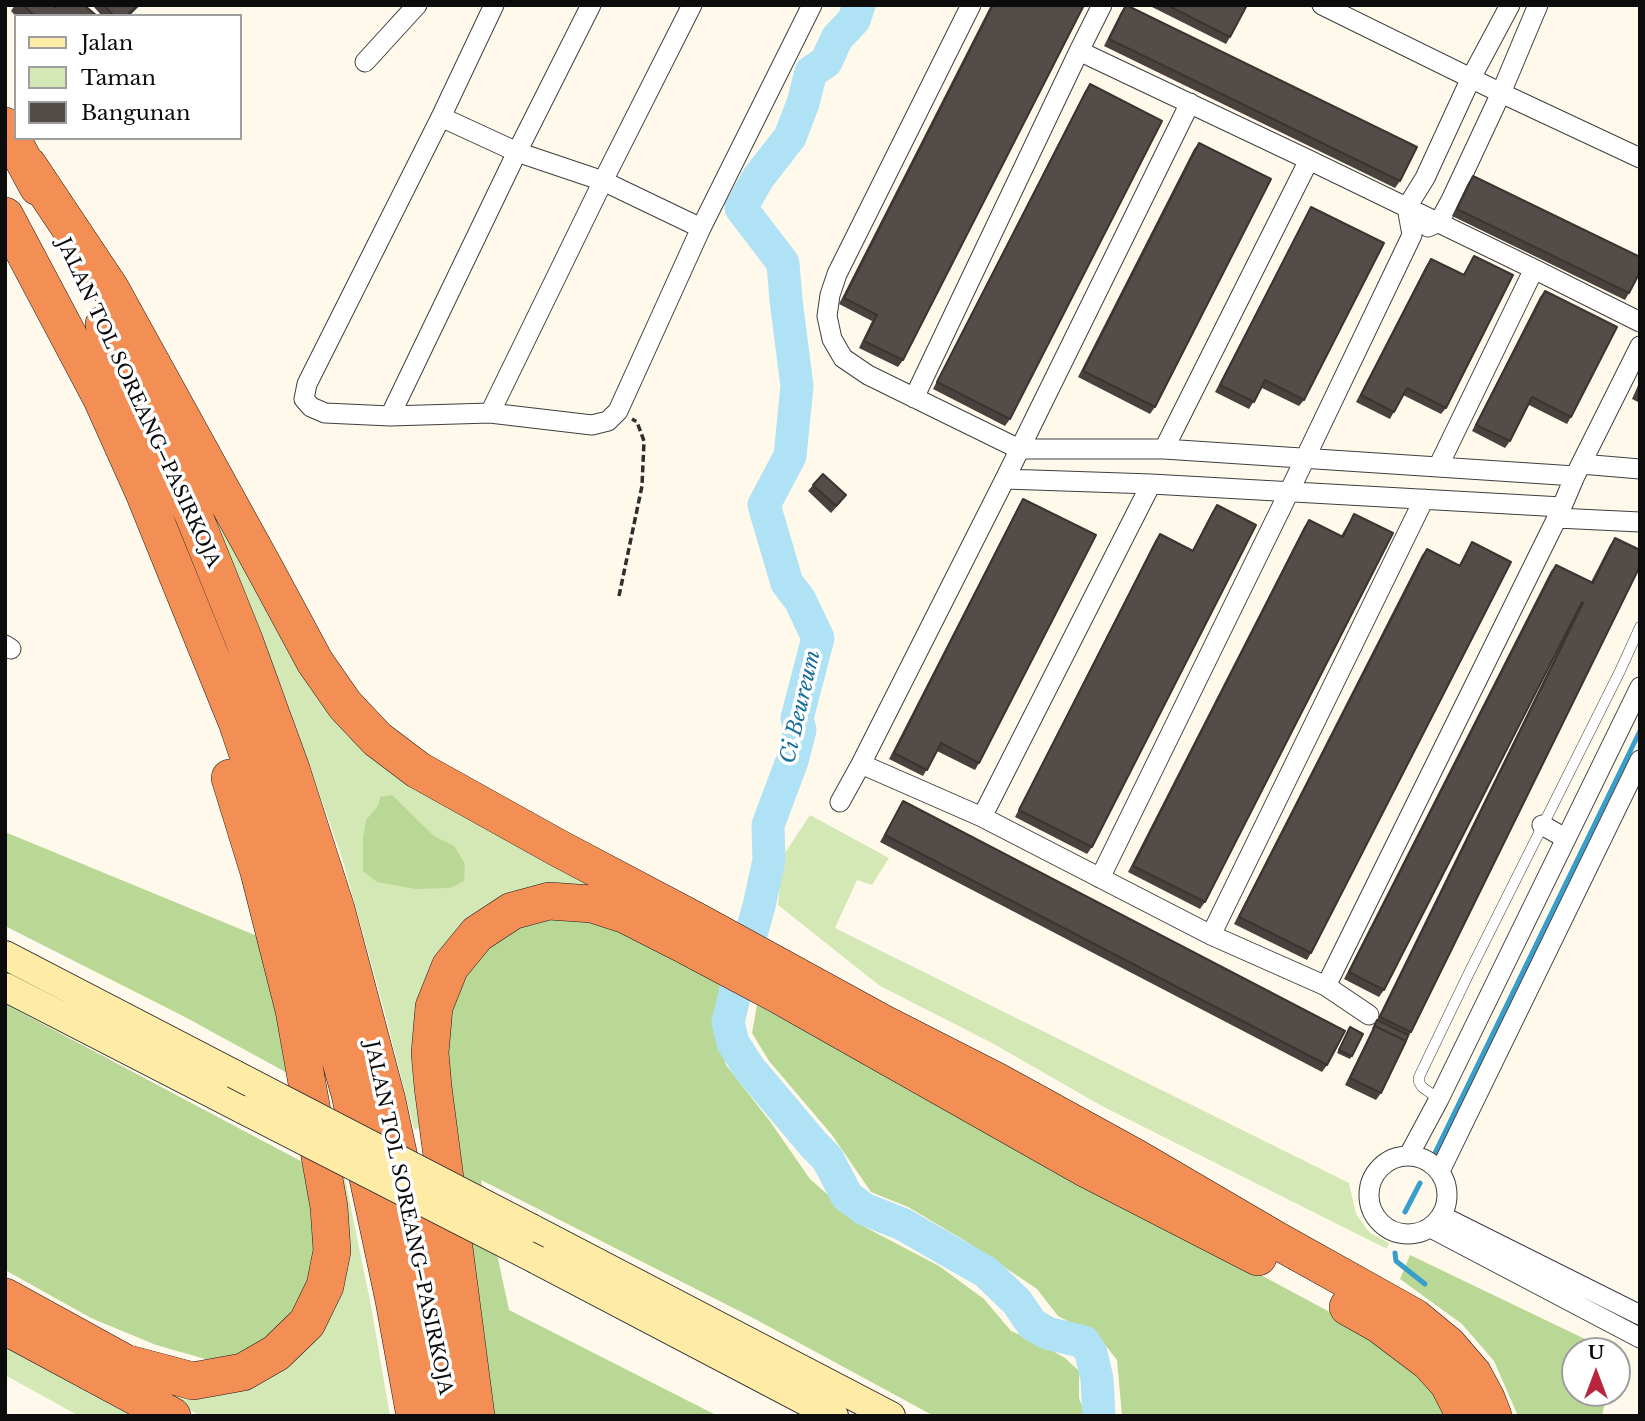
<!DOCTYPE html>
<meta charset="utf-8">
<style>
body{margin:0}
#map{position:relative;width:1645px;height:1421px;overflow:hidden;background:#fff9eb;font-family:"Libre Baskerville",serif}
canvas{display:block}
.frame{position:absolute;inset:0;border:7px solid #0c0c0c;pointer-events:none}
.legend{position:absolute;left:14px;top:14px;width:228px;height:126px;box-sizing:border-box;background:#fff;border:2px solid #9e9e9e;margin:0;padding:9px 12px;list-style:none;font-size:21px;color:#0c0c0c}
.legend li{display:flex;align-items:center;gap:14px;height:35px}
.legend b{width:35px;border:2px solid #9e9e9e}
.north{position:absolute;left:1561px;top:1337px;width:70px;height:70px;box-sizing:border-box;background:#fff;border:2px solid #9e9e9e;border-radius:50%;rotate:0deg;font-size:19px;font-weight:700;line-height:28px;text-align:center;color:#0c0c0c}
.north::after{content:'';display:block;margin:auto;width:24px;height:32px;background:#b9263b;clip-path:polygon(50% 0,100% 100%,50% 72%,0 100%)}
</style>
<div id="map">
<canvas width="1645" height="1421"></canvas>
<div class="frame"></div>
<ul class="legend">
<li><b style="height:9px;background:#feeca6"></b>Jalan</li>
<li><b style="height:19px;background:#d4e8b5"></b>Taman</li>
<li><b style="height:19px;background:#544c48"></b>Bangunan</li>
</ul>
<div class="north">U</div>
</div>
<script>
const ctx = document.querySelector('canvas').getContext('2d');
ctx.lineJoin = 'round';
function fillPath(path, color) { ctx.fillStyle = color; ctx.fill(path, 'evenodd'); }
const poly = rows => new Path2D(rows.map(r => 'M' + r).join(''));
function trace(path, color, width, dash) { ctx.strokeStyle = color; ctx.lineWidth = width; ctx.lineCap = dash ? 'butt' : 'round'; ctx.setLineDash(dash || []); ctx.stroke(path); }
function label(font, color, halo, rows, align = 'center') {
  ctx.font = font + ' "Libre Baskerville",serif'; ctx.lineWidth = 7; ctx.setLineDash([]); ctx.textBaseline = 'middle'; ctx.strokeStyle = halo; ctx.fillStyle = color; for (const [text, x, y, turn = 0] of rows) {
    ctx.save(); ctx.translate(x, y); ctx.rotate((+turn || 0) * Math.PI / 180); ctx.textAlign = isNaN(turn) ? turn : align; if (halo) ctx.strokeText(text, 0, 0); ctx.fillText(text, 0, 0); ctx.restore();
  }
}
const green = poly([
 [196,478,375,750,621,888,496,900,456,930,435,962,425,1127,414,1129,387,1021,343,861,287,701],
 [810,815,889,858,872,885,857,880,835,928,1349,1183,1356,1214,1369,1232,1389,1243,1387,1249,1100,1105,992,1043,880,986,778,905,783,856],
 [344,1174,371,1306,390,1416,201,1416,107,1366,215,1391,337,1175],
 [5,1339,155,1416,79,1416,5,1375]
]);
const forest = poly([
 [392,795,434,836,454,846,465,864,464,881,450,888,416,889,377,882,363,871,363,838,366,820,378,806,380,797],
 [5,832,262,938,289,1074,185,1017,5,926],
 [539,918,602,922,678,960,722,986,714,1014,726,1065,769,1120,810,1179,863,1226,939,1266,984,1299,1011,1331,1041,1344,1065,1358,1079,1371,1079,1398,1086,1416,934,1416,755,1319,481,1180,509,1310,718,1416,494,1416,483,1332,477,1298,443,1023,457,991,487,943],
 [5,1004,312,1167,322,1221,305,1309,253,1352,209,1360,156,1345,91,1318,5,1270],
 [757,1005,1397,1348,1456,1416,1122,1416,1117,1360,1099,1337,1058,1316,1037,1289,967,1242,908,1207,871,1192,832,1135,769,1061,752,1033],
 [1410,1255,1610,1351,1575,1351,1575,1393,1607,1393,1602,1416,1518,1416,1494,1361,1462,1324,1400,1279]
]);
const stream = poly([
 [1435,1153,1640,731],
 [1405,1212,1420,1183],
 [1395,1253,1396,1261,1425,1284]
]);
const river = poly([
 [859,5,854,20,837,38,826,62,811,72,803,103,790,137,758,178,741,208,783,263,786,300,797,386,790,456,764,505,787,583,800,600,818,638,797,718,800,730,792,761,768,825,769,860,759,906,740,973,728,1022,733,1043,749,1068,814,1145,827,1158,847,1196,864,1209,902,1224,986,1272,1017,1302,1032,1324,1047,1333,1084,1342,1091,1353,1097,1379,1099,1416]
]);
const path = poly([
 [619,596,642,486,644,441,637,422,632,419]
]);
const service = poly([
 [1439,1099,1422,1087,1419,1082,1419,1077,1468,975,1620,671,1640,627]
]);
const minor = poly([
 [494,5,441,117,307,384,304,399,311,407,325,413,390,416,490,413,592,425,608,421,618,411,701,228,812,5],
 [971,5,837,274,830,295,827,316,832,339,843,358,868,375,1019,449,1164,449,1575,476],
 [1322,5,1501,93,1640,158],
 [1079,51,1309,160,1534,269,1640,322],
 [365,62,417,5],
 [441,117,517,152,603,181,701,228],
 [1428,227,1439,222,1451,200,1501,93,1538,5],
 [914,398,1079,51,1102,5],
 [490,413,603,181,692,5],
 [390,416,517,152,591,5],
 [1164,449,1309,160],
 [1581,464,1640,469],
 [1438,467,1534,269],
 [1005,479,1151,484,1562,507],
 [1557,518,1640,522],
 [5,645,11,649],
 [861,764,982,817,1211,935,1326,986,1369,1015],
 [840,802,861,764,1005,479,1190,103],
 [982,817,1151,484],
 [1542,825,1565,838],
 [1100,878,1289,492,1412,235,1407,207,1425,178,1471,78,1510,5],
 [1211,935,1424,499],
 [1326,986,1557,518,1575,476,1640,346],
 [1409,1155,1439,1099,1640,687],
 '1369 1195a39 39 0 1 1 78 0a39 39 0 1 1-78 0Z',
 [1440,1171,1640,760],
 [1442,1216,1640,1315],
 [1431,1228,1640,1338]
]);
const secondary = poly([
 [5,955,234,1074],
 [5,987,244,1110],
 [531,1228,891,1416],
 [537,1260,834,1416]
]);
const motorway = poly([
 [5,126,38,187],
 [28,165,110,288,266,571,315,662,345,705,377,739,418,770,558,848,698,922,884,1024,996,1081,1136,1158,1276,1240,1414,1317,1448,1345,1473,1374,1486,1398,1493,1416],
 [5,216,101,397,145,495,237,722,287,870,350,1094,394,1300,415,1416],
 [104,324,194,516,244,640,291,769,336,909,387,1101,429,1298,450,1416],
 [5,1297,125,1363,193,1381,243,1372,276,1353,307,1323,325,1286,332,1251,329,1207,294,1010,259,872,230,778],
 [1348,1307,1380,1325,1429,1362,1448,1383,1465,1416],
 [5,1326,172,1416],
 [476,1416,433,1087,430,1053,434,1007,450,967,477,934,512,911,549,901,592,904,626,915,683,944,777,994,1083,1167,1258,1257]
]);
const secondaryBridge = poly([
 [234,1074,531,1228],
 [244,1110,537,1260]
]);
const wall = poly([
 [15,5,53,5,55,7,97,16,16,16,11,11],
 [95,5,140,5,129,16,102,16,94,7],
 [991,5,1084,5,903,360,898,367,859,348,872,321,839,304],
 [1126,5,1400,181,1395,188,1104,46,1121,12],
 [1148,5,1247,5,1230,37,1226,44],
 [1090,84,1010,419,1005,426,933,389,1085,91],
 [1199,143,1155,407,1150,414,1078,377,1194,149],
 [1473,176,1629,293,1625,300,1452,216,1468,183],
 [1311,207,1304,400,1299,406,1262,388,1249,409,1215,392,1307,214],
 [1474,256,1446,408,1441,414,1403,395,1390,419,1356,402,1426,266,1431,259,1463,275],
 [1545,291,1571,417,1567,424,1529,405,1510,441,1505,448,1472,431,1540,297],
 [1640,381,1640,403,1632,399],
 [813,485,841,502,831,513,808,491],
 [1023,499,979,763,975,770,937,751,923,776,889,759,1019,505],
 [1217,505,1092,847,1087,854,1015,817,1155,541,1160,534,1192,551,1212,512],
 [1354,514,1205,902,1200,909,1128,872,1304,527,1309,520,1341,536],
 [1615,538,1411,1032,1381,1093,1376,1100,1345,1085,1578,610,1384,990,1379,997,1344,979,1551,571,1556,565,1591,582,1610,545],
 [1472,542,1311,953,1307,960,1234,924,1422,555,1427,549,1459,565],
 [903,801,1327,1065,1322,1072,880,842],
 [1350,1027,1352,1056,1350,1059,1337,1053]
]);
const shadedWall = poly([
 [138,5,140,5,129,16,126,16]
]);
const building = poly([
 [23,5,53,5,55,7,57,5,84,5,97,16,35,16,23,5],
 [104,5,138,5,126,16,114,16,104,5],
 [993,5,1084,5,903,360,864,341,877,315,844,298,993,5],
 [1126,5,1417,147,1400,181,1109,39,1126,5],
 [1167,5,1247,5,1230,37,1167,5],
 [1090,84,1162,121,1010,419,937,382,1090,84],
 [1199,143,1271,179,1155,407,1083,371,1199,143],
 [1473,176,1640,257,1640,272,1629,293,1457,209,1473,176],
 [1311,207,1384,243,1304,400,1265,380,1254,402,1220,385,1311,207],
 [1474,256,1513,275,1446,408,1407,388,1394,412,1361,395,1431,259,1464,275,1474,256],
 [1545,291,1617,327,1571,417,1532,397,1510,441,1476,425,1545,291],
 [823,474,846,495,836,506,813,485,823,474],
 [1023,499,1096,535,979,763,941,743,927,770,894,753,1023,499],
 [1217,505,1256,525,1092,847,1019,810,1160,534,1193,551,1217,505],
 [1354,514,1393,533,1205,902,1133,866,1309,520,1343,537,1354,514],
 [1615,538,1640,550,1640,566,1411,1032,1380,1017,1583,603,1582,602,1384,990,1349,972,1556,565,1593,583,1615,538],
 [1472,542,1511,562,1311,953,1239,917,1427,549,1460,566,1472,542],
 [903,801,1345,1031,1327,1065,885,835,903,801],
 [1377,1020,1408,1035,1406,1041,1375,1026,1373,1029,1377,1020],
 [1375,1026,1406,1041,1381,1093,1350,1078,1375,1026],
 [1350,1027,1363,1034,1352,1056,1339,1050,1350,1027]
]);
const streetNames = [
 ["JALAN TOL SOREANG–PASIRKOJA",138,403,65],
 ["JALAN TOL SOREANG–PASIRKOJA",408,1218,78]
];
const waterNames = [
 ["Ci Beureum",801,707,-77]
];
fillPath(green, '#d4e8b5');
fillPath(forest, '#bad895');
trace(stream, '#389ecb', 5);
trace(river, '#b0e2f5', 33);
trace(service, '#3f3f3f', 11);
trace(minor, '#3f3f3f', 21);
trace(secondary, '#2e2e2e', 30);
trace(motorway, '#1d1d1d', 38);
trace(path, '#2e2e2e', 3.5, [7, 3.5]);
trace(service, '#fff', 10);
trace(minor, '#fff', 19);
trace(secondary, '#feeca6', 28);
trace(motorway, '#f38e55', 37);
trace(secondaryBridge, '#2e2e2e', 30, []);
trace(secondaryBridge, '#feeca6', 28);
fillPath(wall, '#48413e');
fillPath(shadedWall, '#3b3532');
fillPath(building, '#544c48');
trace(building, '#3b3532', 2);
label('19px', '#0c0c0c', '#fff', streetNames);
label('italic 21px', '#176e9b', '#fff', waterNames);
</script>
